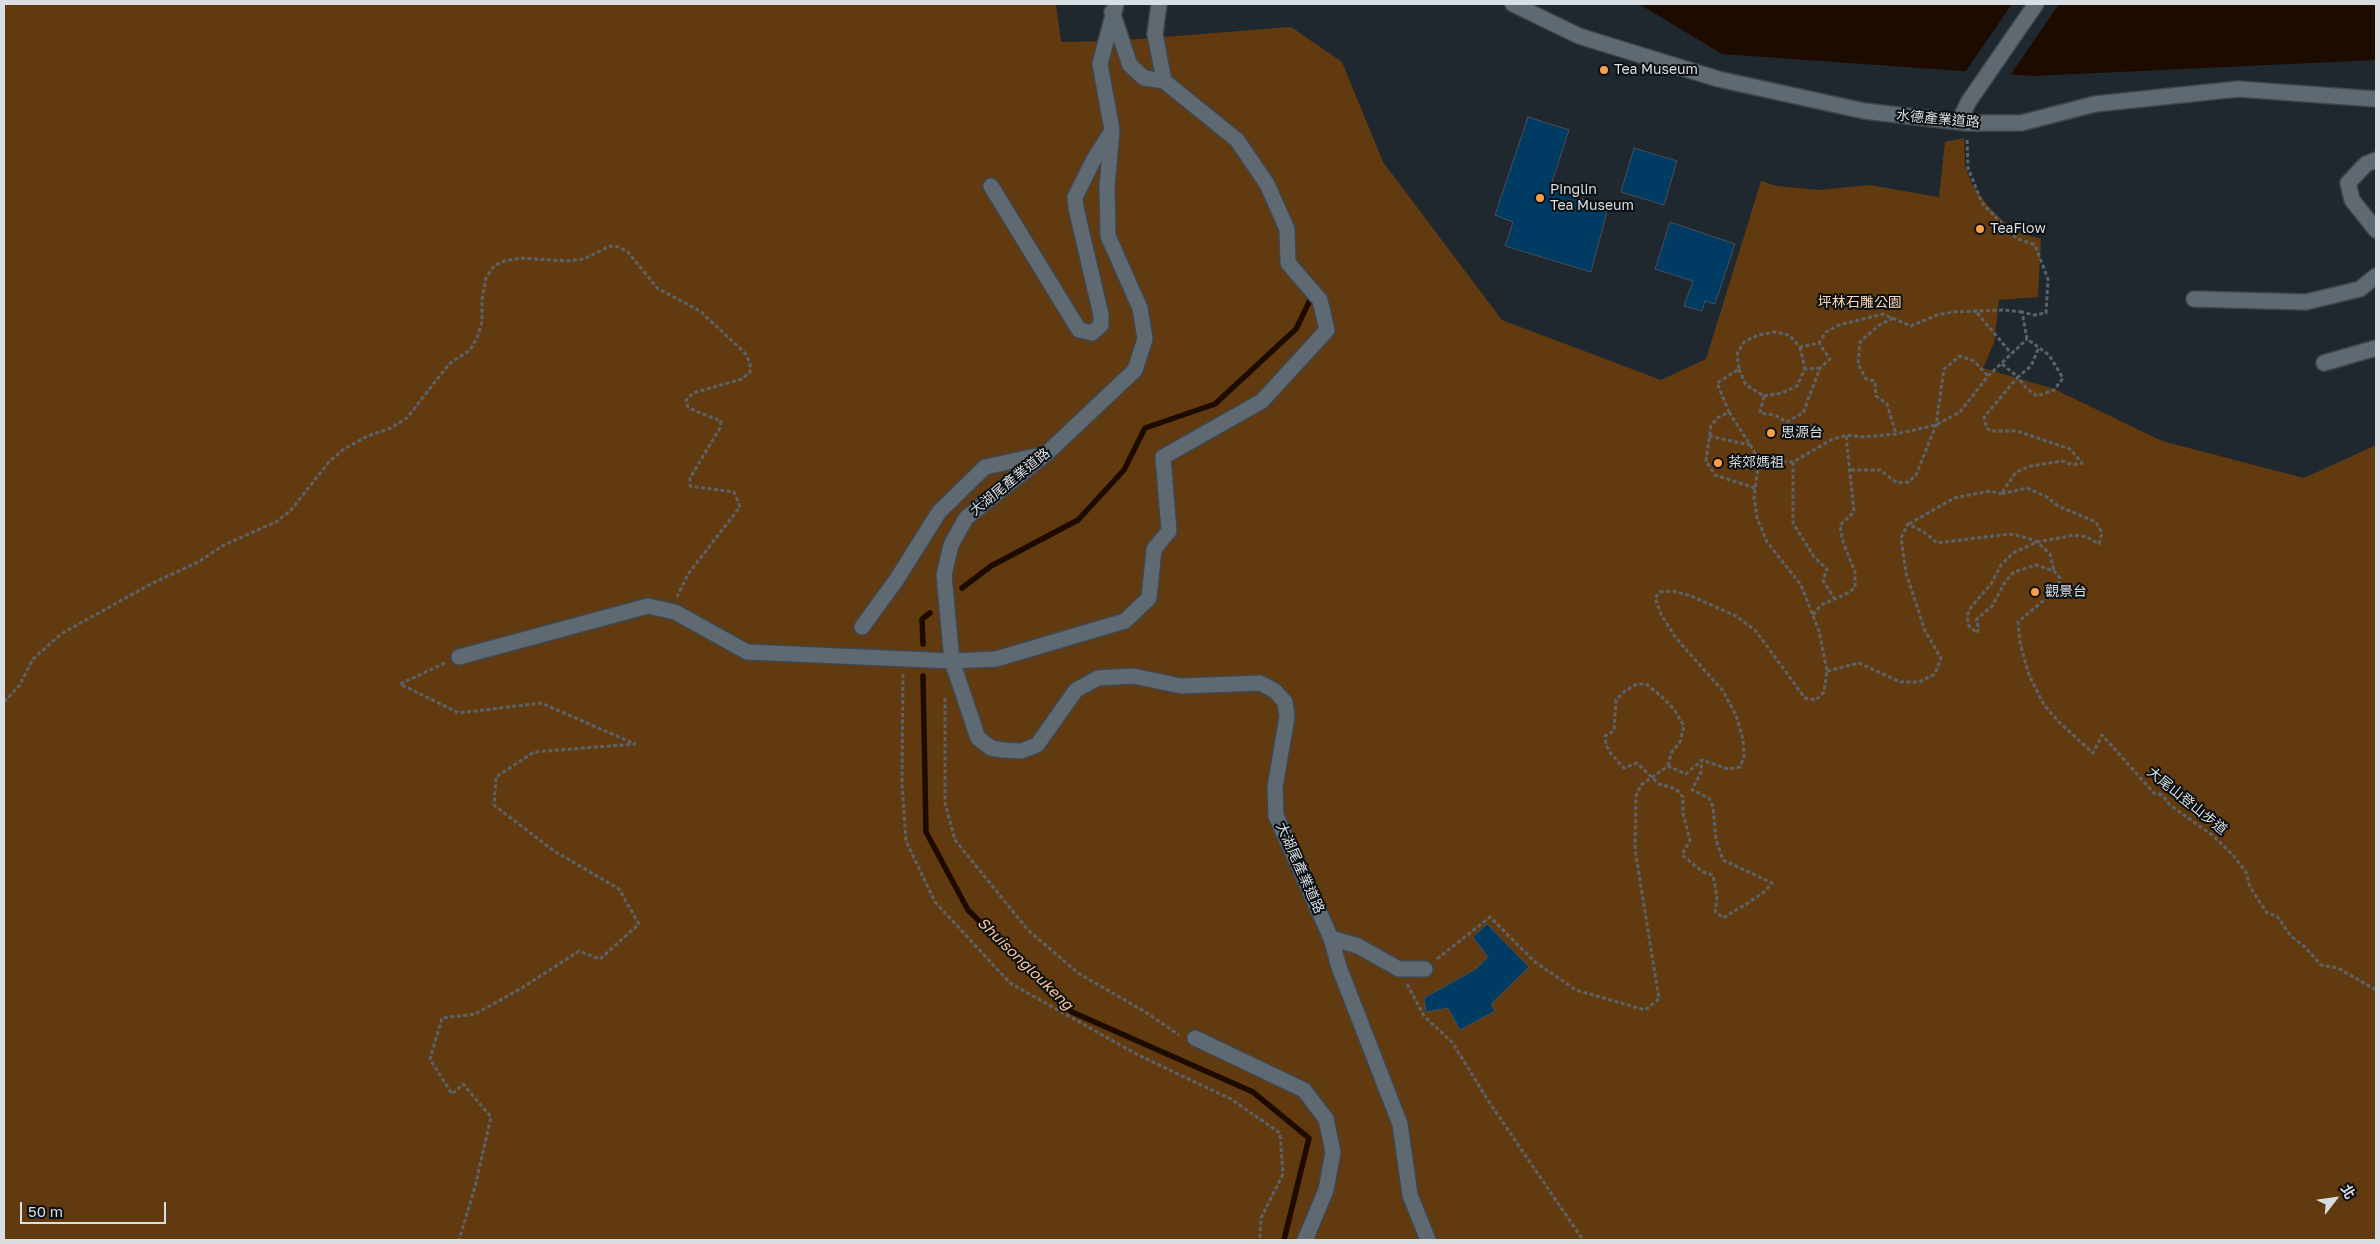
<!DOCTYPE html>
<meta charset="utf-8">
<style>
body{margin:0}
#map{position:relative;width:2380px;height:1244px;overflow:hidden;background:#1f282f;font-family:"Golos Text","Noto Sans TC",sans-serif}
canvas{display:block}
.frame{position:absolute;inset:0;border:5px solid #d9dee3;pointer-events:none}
.north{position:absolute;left:2310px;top:1174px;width:50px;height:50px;-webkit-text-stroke:4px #0c1013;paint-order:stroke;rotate:60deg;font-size:14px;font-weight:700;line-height:20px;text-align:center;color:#d9dee3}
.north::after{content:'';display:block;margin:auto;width:18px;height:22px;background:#d9dee3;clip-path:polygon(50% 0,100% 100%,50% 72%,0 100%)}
.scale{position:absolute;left:20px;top:1202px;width:146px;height:22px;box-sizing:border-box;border:2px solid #d9dee3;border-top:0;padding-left:6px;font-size:15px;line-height:18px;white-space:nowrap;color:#d9dee3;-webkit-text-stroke:4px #0c1013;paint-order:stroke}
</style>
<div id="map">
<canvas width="2380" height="1244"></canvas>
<div class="frame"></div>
<div class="north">北</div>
<div class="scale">50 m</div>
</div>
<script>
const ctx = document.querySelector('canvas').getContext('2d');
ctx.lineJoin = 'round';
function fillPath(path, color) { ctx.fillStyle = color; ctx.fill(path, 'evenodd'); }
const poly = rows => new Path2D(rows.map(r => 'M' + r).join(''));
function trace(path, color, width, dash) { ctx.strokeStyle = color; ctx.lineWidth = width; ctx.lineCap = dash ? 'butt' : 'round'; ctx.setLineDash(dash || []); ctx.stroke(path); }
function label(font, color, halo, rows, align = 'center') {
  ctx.font = font + ' "Golos Text","Noto Sans TC",sans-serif'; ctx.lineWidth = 4; ctx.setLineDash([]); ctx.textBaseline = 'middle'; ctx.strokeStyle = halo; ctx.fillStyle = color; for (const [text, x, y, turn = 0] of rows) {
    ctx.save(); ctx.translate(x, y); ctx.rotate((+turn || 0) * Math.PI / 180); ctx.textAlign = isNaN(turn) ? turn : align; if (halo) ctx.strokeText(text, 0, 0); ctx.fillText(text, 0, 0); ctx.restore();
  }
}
const green = poly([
 [4,4,1056,4,1061,42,1112,41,1291,27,1342,62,1383,162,1502,320,1661,380,1706,359,1761,181,1777,186,1819,190,1869,185,1939,197,1945,142,1964,138,1965,165,1972,185,1990,208,2013,231,2041,239,2038,297,1999,300,1994,343,1983,368,2054,389,2162,441,2304,478,2376,445,2376,1240,4,1240]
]);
const water = poly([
 [1639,4,2376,4,2376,60,2033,76,1722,54]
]);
const pier = poly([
 [2012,4,2059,4,2009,77,1964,74]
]);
const stream = poly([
 [962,588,991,566,1078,520,1124,470,1145,428,1215,404,1296,329,1313,294],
 [923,644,922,619,930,613],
 [923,676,926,832,968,910,1072,1012,1253,1092,1309,1138,1284,1240]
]);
const building = poly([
 [1528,117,1569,130,1550,188,1608,208,1591,272,1505,246,1513,222,1495,215,1528,117],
 [1634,148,1677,161,1664,205,1621,192,1634,148],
 [1670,222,1735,244,1715,304,1705,301,1702,311,1684,306,1693,281,1655,269,1670,222],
 [1487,924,1529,967,1491,1004,1495,1011,1460,1030,1448,1008,1426,1012,1424,998,1476,969,1488,957,1473,937,1487,924]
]);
const path = poly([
 [1967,140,1968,168,1982,203,2016,238,2035,245,2048,279,2046,313,2034,315,2022,312,2027,339,2049,355,2063,378,2054,390,2037,396,2026,388,2018,377,1984,417,1986,427,1990,431,2017,431,2070,449,2082,463,2073,465,2062,461,2031,466,2016,472,2001,494,2027,488,2047,497,2058,506,2096,522,2102,533,2099,544,2087,537,2074,535,2037,542,2013,553,2001,565,1991,584,1971,607,1967,616,1969,626,1977,633,1979,628,1976,620,1992,606,2005,582,2014,572,2036,565,2054,571,2060,578,2058,588,2018,622,2020,643,2029,675,2044,705,2060,723,2093,753,2102,735,2154,793,2162,795,2170,805,2212,835,2233,855,2246,872,2250,887,2267,913,2277,916,2291,936,2305,947,2321,965,2338,968,2376,990],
 [1977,313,2011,353],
 [1893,318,1879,325,1860,342,1858,364,1866,379,1875,381,1876,396,1887,404,1896,434],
 [1800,347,1805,369],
 [2002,364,2018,377,2031,366,2039,347],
 [1739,369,1746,385,1764,396,1760,413,1775,415,1786,422,1803,413,1820,368,1830,359,1819,343],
 [1764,396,1782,393,1797,386,1805,369,1820,368],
 [1729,412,1759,459],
 [1709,436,1750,445],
 [1793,462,1793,523,1814,557,1827,569,1823,580,1834,598],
 [1851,470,1880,470,1897,483,1909,482,1916,475,1936,425,1944,369,1960,356,1974,361,1988,376],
 [1755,488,1715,475,1706,461,1711,426,1717,418,1729,412,1717,383,1739,369,1737,354,1744,342,1758,335,1775,332,1789,335,1800,347,1819,343,1826,332,1839,325,1883,314,1911,326,1937,315,1953,312,2004,310,2022,312],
 [1909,524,1954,498,1990,491,2001,494],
 [1813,615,1821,605,1844,595,1855,588,1855,572,1842,539,1840,525,1854,512,1846,435],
 [445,663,400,684,459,713,541,703,635,744,534,752,496,777,494,805,554,851,619,889,639,924,600,959,579,951,522,988,475,1014,442,1018,430,1059,452,1094,463,1084,491,1117,475,1187,459,1240],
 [1827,671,1859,663,1900,682,1919,682,1935,674,1941,658,1925,631,1906,573,1901,538,1908,524,1924,532,1937,543,2010,534,2028,538,2037,542,2050,554,2054,571],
 [903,674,902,783,906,841,935,902,1010,983,1138,1055,1231,1099,1280,1133,1283,1174,1261,1218,1260,1240],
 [945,698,945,803,955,840,1028,930,1078,973,1147,1013,1179,1035],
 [4,702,19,686,33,659,61,634,149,585,198,562,224,545,276,522,291,510,329,462,344,449,368,436,391,428,407,418,449,364,470,350,477,338,482,322,482,299,486,278,494,266,504,261,521,258,566,261,584,259,610,246,619,247,628,252,657,288,700,311,745,353,750,363,750,372,742,379,693,393,686,400,688,407,695,411,721,421,720,428,690,478,690,486,734,492,740,507,688,574,677,597],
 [1668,766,1671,753,1680,742,1684,726,1674,709,1661,696,1646,684,1637,684,1625,691,1616,700,1614,731,1605,736,1606,745,1611,754,1624,768,1637,763,1659,784,1676,789,1683,797,1683,814,1690,840,1682,855,1703,872,1713,875,1717,897,1715,911,1723,918,1748,903,1764,892,1772,883,1723,860,1716,840,1713,807,1709,798,1692,790,1701,772,1702,760],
 [1437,959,1490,917,1535,962,1576,990,1645,1010,1659,999,1635,849,1636,796,1641,785,1668,766,1686,774,1702,760,1728,769,1740,767,1744,757,1743,739,1736,715,1723,691,1675,637,1661,614,1655,598,1660,592,1673,591,1691,596,1736,616,1755,630,1805,698,1816,700,1824,692,1827,671,1819,631,1801,585,1767,542,1757,518,1754,498,1759,459,1793,462,1831,440,1846,435,1862,437,1896,434,1936,425,1960,412,1988,376,2027,339],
 [1407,984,1424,1016,1452,1042,1489,1102,1583,1240]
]);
const minor = poly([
 [1116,4,1100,64,1112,130,1107,186,1108,236,1140,308,1145,339,1135,370,1046,454,966,518,951,545,944,575,952,661,978,738,991,748,1003,750,1021,751,1037,745,1076,690,1098,678,1133,676,1181,686,1260,683,1275,691,1285,702,1287,717,1275,787,1276,816,1331,938,1339,967,1400,1124,1410,1195,1428,1240],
 [1513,4,1579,36,1718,79,1864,111,1968,123,2021,123,2095,104,2238,89,2376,99],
 [1112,12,1130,65,1144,78,1164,81],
 [1959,121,1969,101,2036,4],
 [2376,160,2366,164,2348,183,2352,200,2376,230],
 [991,186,1079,330,1092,333,1101,325,1101,315,1076,208,1075,197,1093,161,1110,134],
 [2194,299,2306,302,2360,289,2376,276],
 [2324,363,2376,348],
 [862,627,897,579,939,512,985,467,1045,454],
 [459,657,648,606,675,612,747,652,952,661,996,659,1125,621,1149,598,1154,549,1169,531,1163,457,1262,401,1327,330,1320,300,1288,263,1287,229,1267,184,1237,140,1164,81,1155,34,1159,4],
 [1331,938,1358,946,1399,969,1425,969],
 [1195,1038,1304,1090,1326,1119,1333,1152,1326,1190,1305,1240]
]);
const markers = [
 [1604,70,5,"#f8a14a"],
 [1540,198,5,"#f8a14a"],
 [1980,229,5,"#f8a14a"],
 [1771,433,5,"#f8a14a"],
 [1718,463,5,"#f8a14a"],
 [2035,592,5,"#f8a14a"]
];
const poiNames = [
 ["Tea Museum",1614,70],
 ["Pinglin",1550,190],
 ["Tea Museum",1550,206],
 ["TeaFlow",1990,229],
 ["思源台",1781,433],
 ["茶郊媽祖",1728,463],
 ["觀景台",2045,592]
];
const streetNames = [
 ["水德產業道路",1938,119,5],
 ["大湖尾產業道路",1010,482,-39],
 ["大尾山登山步道",2187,801,39],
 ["大湖尾產業道路",1300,868,66]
];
const parkNames = [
 ["坪林石雕公園",1860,303]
];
const waterNames = [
 ["Shuisongloukeng",1025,964,44]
];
fillPath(green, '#623a0f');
fillPath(water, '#1e0b00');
fillPath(pier, '#1f282f');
trace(stream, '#1e0b00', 5.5);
fillPath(building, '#003b63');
trace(building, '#464f58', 1);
trace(minor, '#3f464c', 18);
trace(path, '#5b6369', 3, [4, 2.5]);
trace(minor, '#5f6971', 15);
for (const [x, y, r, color] of markers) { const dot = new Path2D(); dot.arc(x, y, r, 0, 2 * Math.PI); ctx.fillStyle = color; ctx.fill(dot); trace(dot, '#0c1013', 2); }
label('14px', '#d9dee3', '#0c1013', poiNames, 'left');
label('14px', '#d9dee3', '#0c1013', streetNames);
label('14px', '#fad7b8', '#0c1013', parkNames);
label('italic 15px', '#f8c496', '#0c1013', waterNames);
</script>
